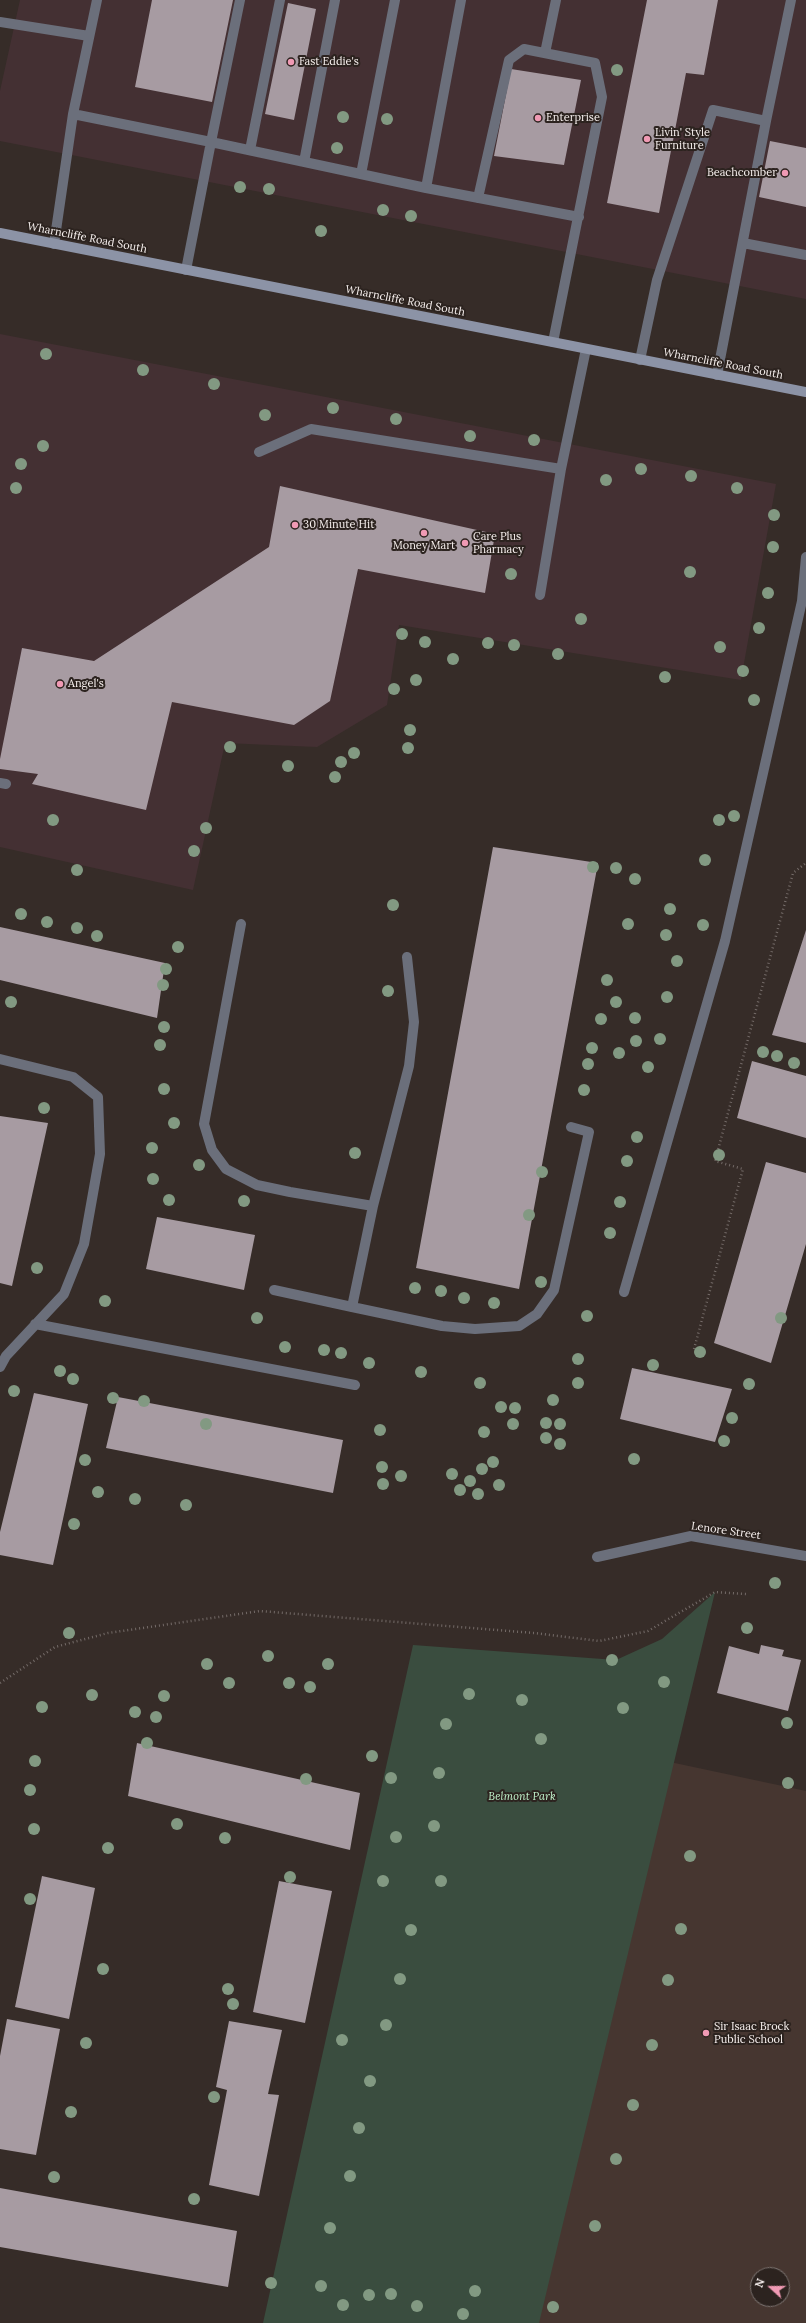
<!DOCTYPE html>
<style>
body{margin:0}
#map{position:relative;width:806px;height:2323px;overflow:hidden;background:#362c28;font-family:Lora,serif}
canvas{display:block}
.north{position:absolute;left:750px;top:2267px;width:40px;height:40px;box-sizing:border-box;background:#2c231f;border:1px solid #7d7572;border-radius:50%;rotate:291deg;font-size:11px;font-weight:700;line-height:16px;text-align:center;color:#f7f0ee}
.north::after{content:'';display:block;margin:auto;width:14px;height:18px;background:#f09ab4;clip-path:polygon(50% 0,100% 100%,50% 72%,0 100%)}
</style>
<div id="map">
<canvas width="806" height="2323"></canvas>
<div class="north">N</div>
</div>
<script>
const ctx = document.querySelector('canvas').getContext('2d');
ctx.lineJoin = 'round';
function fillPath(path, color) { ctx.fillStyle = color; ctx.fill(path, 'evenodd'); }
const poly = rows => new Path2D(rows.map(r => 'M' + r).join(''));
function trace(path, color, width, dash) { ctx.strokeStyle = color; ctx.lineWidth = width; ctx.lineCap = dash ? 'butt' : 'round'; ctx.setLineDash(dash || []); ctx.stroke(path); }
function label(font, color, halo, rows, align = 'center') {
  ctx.font = font + ' Lora,serif'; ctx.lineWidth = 4; ctx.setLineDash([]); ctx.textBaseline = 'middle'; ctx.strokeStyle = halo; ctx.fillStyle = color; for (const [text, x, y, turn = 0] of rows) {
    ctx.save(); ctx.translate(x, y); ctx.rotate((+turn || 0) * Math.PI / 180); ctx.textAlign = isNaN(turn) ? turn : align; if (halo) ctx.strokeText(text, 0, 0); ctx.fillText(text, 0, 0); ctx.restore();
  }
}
const commercial = poly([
 [20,0,806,0,806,299,0,141,0,91],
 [0,334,776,484,741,680,399,625,387,705,317,747,225,743,193,890,0,847]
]);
const built = poly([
 [670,1762,806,1791,806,2323,538,2323],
 [758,2275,782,2275,782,2299,758,2299]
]);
const green = poly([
 [715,1592,539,2323,263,2323,413,1645,616,1660,662,1639]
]);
const building = poly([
 [152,0,233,0,212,102,135,87],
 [647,0,718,0,704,75,686,73,659,213,607,203],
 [288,3,316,9,294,120,265,114],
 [511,69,581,80,564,165,494,156],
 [770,141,806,148,806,207,759,197],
 [280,486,495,534,485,593,358,569,330,701,294,725,172,702,146,810,32,784,38,774,0,769,0,759,22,648,94,661,269,547],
 [493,847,598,863,519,1289,416,1268],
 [0,927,165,963,157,1018,0,980],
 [806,930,806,1043,772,1035],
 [752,1061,806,1076,806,1138,737,1118],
 [0,1116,48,1123,12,1286,0,1283],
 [766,1162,806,1173,806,1244,771,1363,714,1343],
 [157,1217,255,1235,244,1290,146,1269],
 [632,1368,732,1389,715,1442,620,1419],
 [34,1393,88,1404,53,1565,0,1555,0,1532],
 [118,1397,343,1440,333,1493,106,1448],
 [761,1645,784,1650,782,1656,801,1660,788,1711,717,1693,729,1646,759,1654],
 [137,1743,360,1793,350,1850,128,1796],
 [42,1876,95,1888,69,2019,15,2007],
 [279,1881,332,1891,305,2023,253,2012],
 [7,2019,60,2029,36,2155,0,2149,0,2056],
 [229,2021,282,2030,268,2094,279,2095,259,2196,209,2185,227,2090,216,2087],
 [0,2188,237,2231,228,2287,0,2247]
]);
const path = poly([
 [694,1349,743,1169,715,1161,793,873,806,863],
 [0,1683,55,1647,108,1633,260,1611,534,1633,599,1641,648,1631,715,1592,746,1594]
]);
const lane = poly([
 [97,0,73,114,211,142,240,0],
 [0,22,89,36],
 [545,53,556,0],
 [766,121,791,0],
 [250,150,280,0],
 [304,162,335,0],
 [361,174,395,0],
 [426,188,461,0],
 [478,198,509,60,524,49,595,63,602,97,553,342],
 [743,243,806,255],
 [54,244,73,114],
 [186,270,211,142,426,188,579,217],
 [640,360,657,280,713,110,766,121,717,375],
 [259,452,311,429,561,469,586,349],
 [540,595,561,469],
 [0,783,6,784],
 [241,924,204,1124,212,1150,226,1169,257,1185,290,1192,373,1206,409,1066,414,1022,407,957],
 [0,1059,73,1077,98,1097,100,1154,84,1244,64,1294,6,1356,0,1367],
 [373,1206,352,1307,442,1326,475,1329,519,1326,537,1314,554,1290,589,1132,571,1127],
 [274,1290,352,1307],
 [624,1292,725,941,802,601,806,557],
 [35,1324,355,1385]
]);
const street = poly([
 [597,1557,691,1536,806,1556]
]);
const secondary = poly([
 [0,233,806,392]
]);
const trees = [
 [617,70],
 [343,117],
 [387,119],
 [337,148],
 [240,187],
 [269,189],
 [383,210],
 [411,216],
 [321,231],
 [46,354],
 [143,370],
 [214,384],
 [333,408],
 [265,415],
 [396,419],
 [470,436],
 [534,440],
 [43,446],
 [21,464],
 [641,469],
 [691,476],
 [606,480],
 [16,488],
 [737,488],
 [774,515],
 [773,547],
 [690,572],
 [511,574],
 [768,593],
 [581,619],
 [759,628],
 [402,634],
 [425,642],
 [488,643],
 [514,645],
 [720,647],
 [558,654],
 [453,659],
 [743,671],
 [665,677],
 [416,680],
 [394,689],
 [754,700],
 [410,730],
 [230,747],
 [408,748],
 [354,753],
 [341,762],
 [288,766],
 [335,777],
 [734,816],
 [53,820],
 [719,820],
 [206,828],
 [194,851],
 [705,860],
 [593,867],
 [616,868],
 [77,870],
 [635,879],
 [393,905],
 [670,909],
 [21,914],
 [47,922],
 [628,924],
 [703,925],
 [77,928],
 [666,935],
 [97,936],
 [178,947],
 [677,961],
 [166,969],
 [607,980],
 [163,985],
 [388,991],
 [667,997],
 [11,1002],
 [616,1002],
 [635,1018],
 [601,1019],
 [164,1027],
 [660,1039],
 [636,1041],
 [160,1045],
 [592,1048],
 [763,1052],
 [619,1053],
 [777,1056],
 [794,1063],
 [588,1064],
 [648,1067],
 [164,1089],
 [584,1090],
 [44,1108],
 [174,1123],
 [637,1137],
 [152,1148],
 [355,1153],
 [719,1155],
 [627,1161],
 [199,1165],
 [542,1172],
 [153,1179],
 [169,1200],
 [244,1201],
 [620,1202],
 [529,1215],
 [610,1233],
 [37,1268],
 [541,1282],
 [415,1288],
 [441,1291],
 [464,1298],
 [105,1301],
 [494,1303],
 [587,1316],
 [257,1318],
 [781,1318],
 [285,1347],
 [324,1350],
 [700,1352],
 [341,1353],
 [578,1359],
 [369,1363],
 [653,1365],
 [60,1371],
 [421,1372],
 [73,1379],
 [480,1383],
 [578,1383],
 [749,1384],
 [14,1391],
 [113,1398],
 [553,1400],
 [144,1401],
 [501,1407],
 [515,1408],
 [732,1418],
 [546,1423],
 [206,1424],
 [513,1424],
 [560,1424],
 [380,1430],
 [484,1432],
 [546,1438],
 [724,1441],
 [560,1444],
 [634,1459],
 [85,1460],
 [493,1462],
 [382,1467],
 [482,1469],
 [452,1474],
 [401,1476],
 [470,1481],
 [383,1484],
 [499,1485],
 [460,1490],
 [98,1492],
 [478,1494],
 [135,1499],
 [186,1505],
 [74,1524],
 [775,1583],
 [747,1628],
 [69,1633],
 [268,1656],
 [612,1660],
 [207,1664],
 [328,1664],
 [664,1682],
 [229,1683],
 [289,1683],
 [310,1687],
 [469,1694],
 [92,1695],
 [164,1696],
 [522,1700],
 [42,1707],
 [623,1708],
 [135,1712],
 [156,1717],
 [787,1723],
 [446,1724],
 [541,1739],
 [147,1743],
 [372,1756],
 [35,1761],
 [439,1773],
 [391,1778],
 [306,1779],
 [788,1783],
 [30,1790],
 [177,1824],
 [434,1826],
 [34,1829],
 [396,1837],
 [225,1838],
 [108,1848],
 [690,1856],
 [290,1877],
 [383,1881],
 [441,1881],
 [30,1899],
 [681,1929],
 [411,1930],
 [103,1969],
 [400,1979],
 [668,1980],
 [228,1989],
 [233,2004],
 [386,2025],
 [342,2040],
 [86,2043],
 [652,2045],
 [370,2081],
 [214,2097],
 [633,2105],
 [71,2112],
 [359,2128],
 [616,2159],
 [350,2176],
 [54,2177],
 [194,2199],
 [595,2226],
 [330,2228],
 [271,2283],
 [321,2286],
 [475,2291],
 [391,2294],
 [369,2295],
 [343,2305],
 [417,2306],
 [553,2307],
 [463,2314]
];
const markers = [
 [291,62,4,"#f09ab4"],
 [538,118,4,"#f09ab4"],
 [647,139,4,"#f09ab4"],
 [785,173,4,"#f09ab4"],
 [295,525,4,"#f09ab4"],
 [424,533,4,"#f09ab4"],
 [465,543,4,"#f09ab4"],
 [60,684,4,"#f09ab4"],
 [706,2033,4,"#f09ab4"]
];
const poiNames = [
 ["Fast Eddie's",299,62],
 ["Enterprise",546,118],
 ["Livin' Style",655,133],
 ["Furniture",655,146],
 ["Beachcomber",777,173,"right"],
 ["30 Minute Hit",303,525],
 ["Care Plus",473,537],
 ["Pharmacy",473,550],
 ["Money Mart",424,546,"center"],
 ["Angel's",68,684],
 ["Sir Isaac Brock",714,2027],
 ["Public School",714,2040]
];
const streetNames = [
 ["Wharncliffe Road South",87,238,11],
 ["Wharncliffe Road South",405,301,11],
 ["Wharncliffe Road South",723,364,11],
 ["Lenore Street",726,1531,8]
];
const parkNames = [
 ["Belmont Park",522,1797]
];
fillPath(commercial, '#443033');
fillPath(built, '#463630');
fillPath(green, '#3a4d3f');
fillPath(building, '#a79ba2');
trace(path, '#746b68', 2.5, [1, 3]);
trace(lane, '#6b6f7b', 10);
trace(street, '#6b6f7b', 10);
trace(secondary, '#8c93a6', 10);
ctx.fillStyle = '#829982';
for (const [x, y] of trees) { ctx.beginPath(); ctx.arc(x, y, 6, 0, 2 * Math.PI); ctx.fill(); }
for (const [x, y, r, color] of markers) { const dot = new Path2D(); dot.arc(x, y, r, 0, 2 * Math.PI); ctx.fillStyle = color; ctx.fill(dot); trace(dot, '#2c231f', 1.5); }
label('11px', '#f7f0ee', '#2c231f', poiNames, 'left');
label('11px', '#f7f0ee', '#2c231f', streetNames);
label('italic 11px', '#c0f2cb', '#2c231f', parkNames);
</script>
